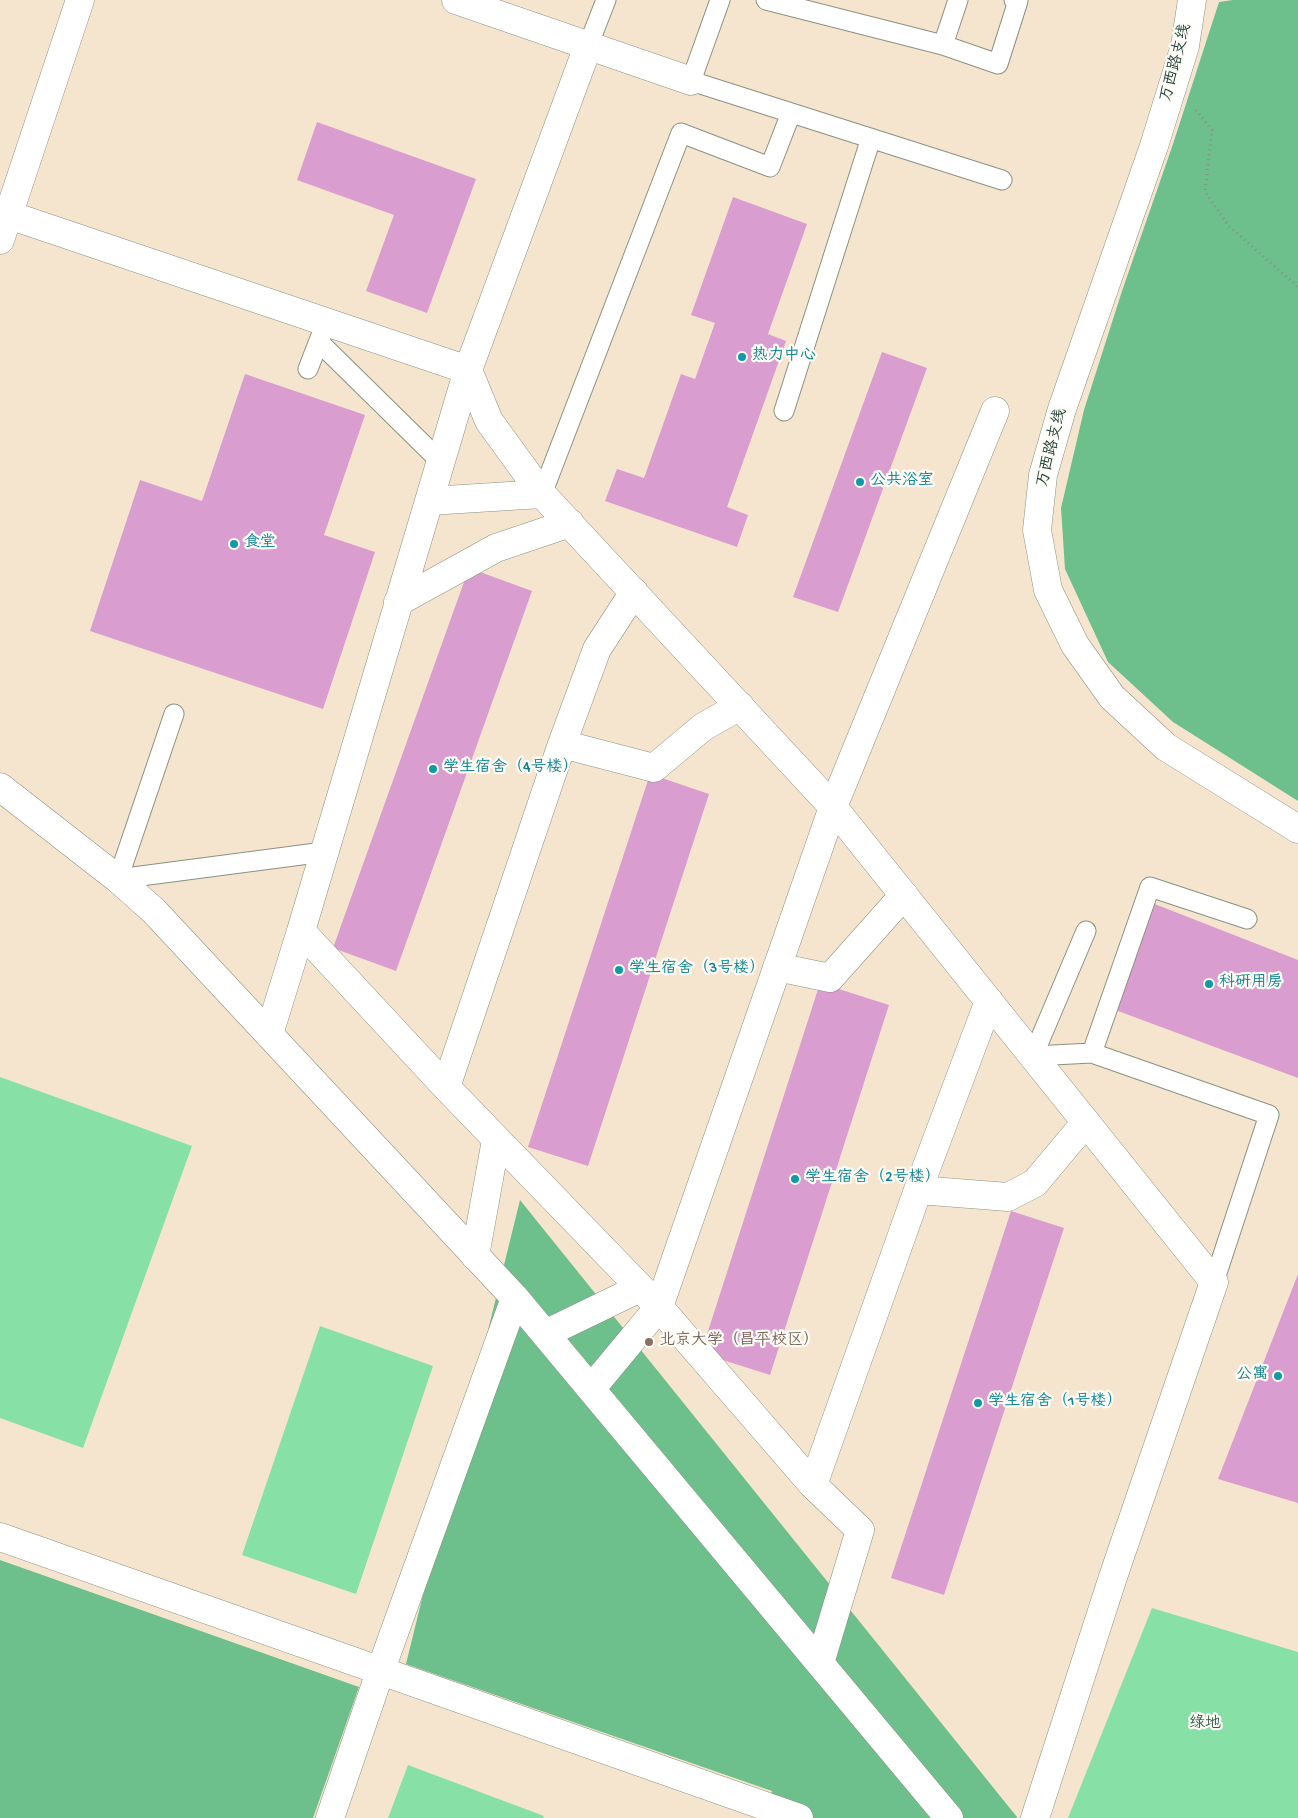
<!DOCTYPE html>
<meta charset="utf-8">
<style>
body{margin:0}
canvas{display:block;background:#f6e5ce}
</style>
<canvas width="1298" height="1818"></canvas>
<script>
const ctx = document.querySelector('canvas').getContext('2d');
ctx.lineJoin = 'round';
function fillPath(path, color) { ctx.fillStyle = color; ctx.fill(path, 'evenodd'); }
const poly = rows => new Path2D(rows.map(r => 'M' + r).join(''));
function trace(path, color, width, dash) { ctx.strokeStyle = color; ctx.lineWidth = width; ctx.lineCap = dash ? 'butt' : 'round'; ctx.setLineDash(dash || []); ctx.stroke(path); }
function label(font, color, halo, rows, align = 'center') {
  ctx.font = font + ' "Gochi Hand","LXGW WenKai TC",sans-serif'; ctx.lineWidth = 4.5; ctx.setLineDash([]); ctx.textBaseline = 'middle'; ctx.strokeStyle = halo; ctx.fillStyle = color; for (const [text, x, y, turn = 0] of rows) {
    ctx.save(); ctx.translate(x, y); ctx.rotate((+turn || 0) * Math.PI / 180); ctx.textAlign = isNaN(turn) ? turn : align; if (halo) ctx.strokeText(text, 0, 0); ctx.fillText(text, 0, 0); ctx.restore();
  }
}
const green = poly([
 [0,1077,192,1146,83,1448,0,1418],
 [320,1326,433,1366,356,1594,242,1555],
 [1152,1608,1298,1652,1298,1818,1068,1818],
 [408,1765,544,1816,543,1818,388,1818]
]);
const forest = poly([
 [1233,0,1298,0,1298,801,1173,722,1108,662,1065,569,1061,508,1084,410,1122,291,1173,144,1219,2],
 [520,1200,1017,1817,1017,1818,763,1818,772,1791,406,1664],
 [0,1560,359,1687,313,1818,0,1818]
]);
const building = poly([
 [317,122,476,179,427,313,366,291,394,215,297,180],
 [733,197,807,224,768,334,786,341,727,507,748,515,737,547,605,501,617,469,644,478,681,374,695,379,715,323,691,315],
 [882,352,927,368,838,612,793,597],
 [245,374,365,415,324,535,375,552,323,709,90,631,140,480,202,501],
 [469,568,532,591,396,971,333,948],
 [650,774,709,794,588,1166,528,1147],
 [1152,903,1298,960,1298,1078,1110,1008],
 [820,983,889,1005,770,1375,701,1353],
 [1011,1211,1064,1228,944,1595,891,1578],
 [1298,1274,1298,1503,1218,1479]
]);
const path = poly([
 [1196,110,1212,130,1205,192,1229,226,1298,287]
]);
const service = poly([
 [720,0,691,81,1002,180],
 [766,0,943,45],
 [958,0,943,45,998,64,1018,1,1014,0],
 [588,46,606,0],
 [319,342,441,462],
 [308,369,322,333],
 [784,411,871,138],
 [542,494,681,133,770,167,791,113],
 [174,714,118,879,324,852],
 [1086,931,1033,1056,1092,1053,1269,1115,1214,1282],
 [1092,1053,1150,887,1247,919]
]);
const minor = poly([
 [456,0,691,81],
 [9,215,468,370,489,421,542,494,833,807,1214,1282,1113,1577,1035,1818],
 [0,240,80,0],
 [429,501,542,494],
 [398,602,496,548,570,523],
 [562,744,654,768,703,727,740,706],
 [0,787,118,879,154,911,515,1298,949,1818],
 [301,931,468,370,588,46],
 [777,967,830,978,904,895],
 [269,1034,301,931,446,1087,659,1307,813,1485,860,1530,820,1663],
 [446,1087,562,744,597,649,634,592],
 [918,1190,1008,1197,1035,1183,1086,1122],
 [475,1256,496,1140],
 [545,1334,640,1288],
 [591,1389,659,1307,833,807,995,411],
 [813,1485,918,1190,989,1001],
 [0,1537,799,1818],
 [330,1818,380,1672,515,1298]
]);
const tertiary = poly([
 [1192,0,1185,46,1154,146,1062,409,1043,475,1037,530,1048,590,1075,645,1112,697,1166,747,1298,829]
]);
const markers = [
 [742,357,5,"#0f9aa8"],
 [860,482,5,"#0f9aa8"],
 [234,544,5,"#0f9aa8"],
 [433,769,5,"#0f9aa8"],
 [619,970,5,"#0f9aa8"],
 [1209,984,5,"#0f9aa8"],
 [795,1179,5,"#0f9aa8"],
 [649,1342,5,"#8d6e63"],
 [1278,1376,5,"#0f9aa8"],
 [978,1403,5,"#0f9aa8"]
];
const streetNames = [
 ["万西路支线",1177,63,-75],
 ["万西路支线",1053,448,-76]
];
const cultureNames = [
 ["热力中心",752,357],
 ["公共浴室",870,482],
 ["食堂",244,544],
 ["学生宿舍（4号楼）",443,769],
 ["学生宿舍（3号楼）",629,970],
 ["科研用房",1219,984],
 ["学生宿舍（2号楼）",805,1179],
 ["公寓",1268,1376,"right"],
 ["学生宿舍（1号楼）",988,1403]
];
const educationNames = [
 ["北京大学（昌平校区）",659,1342]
];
const parkNames = [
 ["绿地",1205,1725]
];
fillPath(green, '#87e1a6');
fillPath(forest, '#6dbf8b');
fillPath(building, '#d99dd0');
trace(service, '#8a9181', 21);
trace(minor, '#8a9181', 29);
trace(tertiary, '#8a9181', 29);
trace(path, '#8a9181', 3, [1, 4]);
trace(service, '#fff', 19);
trace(minor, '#fff', 28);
trace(tertiary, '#fff', 28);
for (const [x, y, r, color] of markers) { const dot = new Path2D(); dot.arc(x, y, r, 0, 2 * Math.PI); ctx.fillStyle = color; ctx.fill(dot); trace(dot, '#fdfcf7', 2); }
label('16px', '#1f3d34', '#fdfcf7', streetNames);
label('16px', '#0d838f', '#fdfcf7', cultureNames, 'left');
label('16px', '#785e54', '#fdfcf7', educationNames, 'left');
label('16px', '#345e4b', '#fdfcf7', parkNames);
</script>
